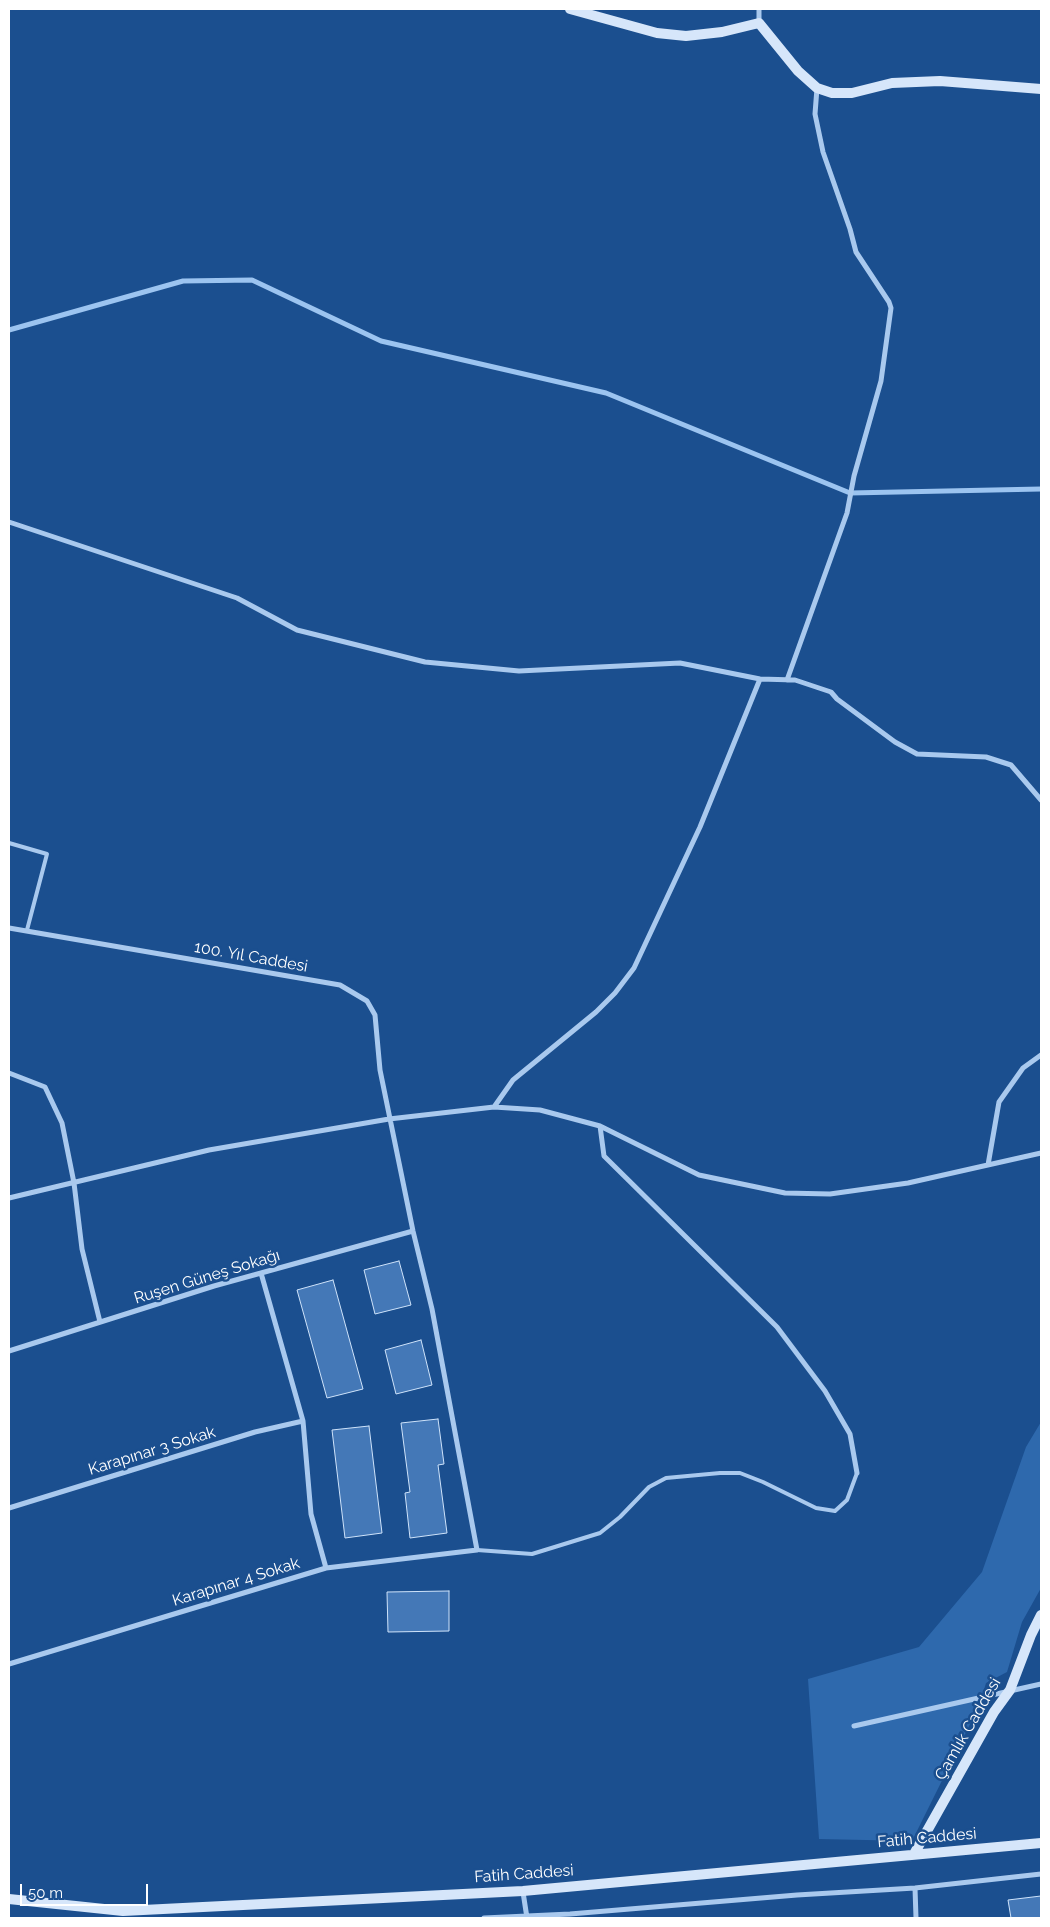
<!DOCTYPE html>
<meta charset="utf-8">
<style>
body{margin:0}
#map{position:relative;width:1050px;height:1927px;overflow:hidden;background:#1b4f8f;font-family:Raleway,sans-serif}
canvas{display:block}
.frame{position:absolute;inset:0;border:10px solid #fff;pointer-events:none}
.scale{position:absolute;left:20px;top:1884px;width:128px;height:22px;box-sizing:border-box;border:2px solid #fff;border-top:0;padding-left:6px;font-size:15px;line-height:18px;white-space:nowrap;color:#fff;-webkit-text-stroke:4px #1b4f8f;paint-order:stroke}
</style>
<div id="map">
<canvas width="1050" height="1927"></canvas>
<div class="frame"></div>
<div class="scale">50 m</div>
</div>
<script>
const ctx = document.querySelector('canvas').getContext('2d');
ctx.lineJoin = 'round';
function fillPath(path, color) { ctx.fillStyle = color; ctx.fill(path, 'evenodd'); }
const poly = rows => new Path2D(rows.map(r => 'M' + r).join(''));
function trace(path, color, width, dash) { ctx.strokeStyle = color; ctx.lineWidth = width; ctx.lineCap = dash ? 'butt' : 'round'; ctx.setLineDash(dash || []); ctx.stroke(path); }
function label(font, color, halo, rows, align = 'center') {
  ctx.font = font + ' Raleway,sans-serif'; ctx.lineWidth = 5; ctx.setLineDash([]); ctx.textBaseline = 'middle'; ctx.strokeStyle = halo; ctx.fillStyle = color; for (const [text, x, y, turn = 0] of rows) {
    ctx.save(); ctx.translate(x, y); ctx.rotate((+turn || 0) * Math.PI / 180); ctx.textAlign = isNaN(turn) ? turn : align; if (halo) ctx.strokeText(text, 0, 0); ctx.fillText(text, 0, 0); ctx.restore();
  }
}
const green = poly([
 [1041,1422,1041,1588,1022,1622,1007,1672,986,1683,979,1706,912,1841,819,1839,808,1679,919,1647,982,1572,1026,1447]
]);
const stream = poly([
 [9,330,183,281,252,280,381,341,606,393,850,493,1041,489]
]);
const building = poly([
 [399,1261,411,1305,375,1314,364,1270,399,1261],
 [333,1280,363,1389,327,1398,297,1290,333,1280],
 [421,1340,432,1385,396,1394,385,1350,421,1340],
 [438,1419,444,1464,438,1465,447,1533,410,1538,405,1493,410,1492,401,1423,438,1419],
 [369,1426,382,1533,345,1538,332,1430,369,1426],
 [449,1591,449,1631,388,1632,387,1592,449,1591],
 [1041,1896,1041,1918,1011,1918,1008,1900,1041,1896]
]);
const lane = poly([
 [9,843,47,854,27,930],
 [477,1550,532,1554,600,1533,620,1517,649,1487,666,1478,720,1473,740,1473,763,1482,816,1508,835,1511,847,1500,857,1473]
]);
const street = poly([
 [759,23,759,9],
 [9,522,237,598,297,630,425,662,519,671,680,663,760,679,795,680,831,692,837,699,895,742,917,754,986,757,1011,765,1041,800],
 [787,680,847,513,854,476,881,381,891,308,889,302,856,252,850,229,823,152,815,114,817,88],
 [9,928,340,985,367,1001,375,1015,380,1070,413,1231,432,1309,477,1550,326,1568,9,1664],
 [9,1073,45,1087,62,1123,74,1183,82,1249,100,1322],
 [494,1107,513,1080,596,1012,615,993,634,968,700,827,760,679],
 [600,1126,604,1156,777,1327,825,1391,850,1434,857,1473],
 [988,1165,999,1102,1023,1068,1041,1055],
 [9,1198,209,1150,389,1119,494,1107,540,1110,600,1126,699,1175,785,1193,830,1194,908,1183,1041,1153],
 [261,1273,303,1421,311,1514,326,1568],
 [9,1351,214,1286,413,1231],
 [9,1508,255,1432,303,1421],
 [854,1726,1041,1684],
 [915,1888,916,1918],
 [523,1892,527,1918],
 [484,1918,570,1914,797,1895,915,1888,1041,1874]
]);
const secondary = poly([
 [570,9,657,33,686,36,722,32,759,23,798,71,817,88,832,93,852,93,892,83,940,81,1041,89],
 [914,1854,994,1712,1010,1690,1031,1635,1041,1615],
 [9,1899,123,1911,523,1891,1041,1843]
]);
const streetNames = [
 ["100. Yıl Caddesi",251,957,10],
 ["Ruşen Güneş Sokağı",207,1277,-17],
 ["Karapınar 3 Sokak",152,1451,-17],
 ["Karapınar 4 Sokak",236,1582,-17],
 ["Çamlık Caddesi",968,1729,-60],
 ["Fatih Caddesi",927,1838,-5],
 ["Fatih Caddesi",524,1874,-4]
];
fillPath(green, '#2e69ad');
trace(stream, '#9cc4f0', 5);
fillPath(building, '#4478b7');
trace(building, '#cfe3fa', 1);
trace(lane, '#a9c9ee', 4);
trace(street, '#a9c9ee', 5);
trace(secondary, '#d6e6fa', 10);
label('16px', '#fff', '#1b4f8f', streetNames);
</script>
